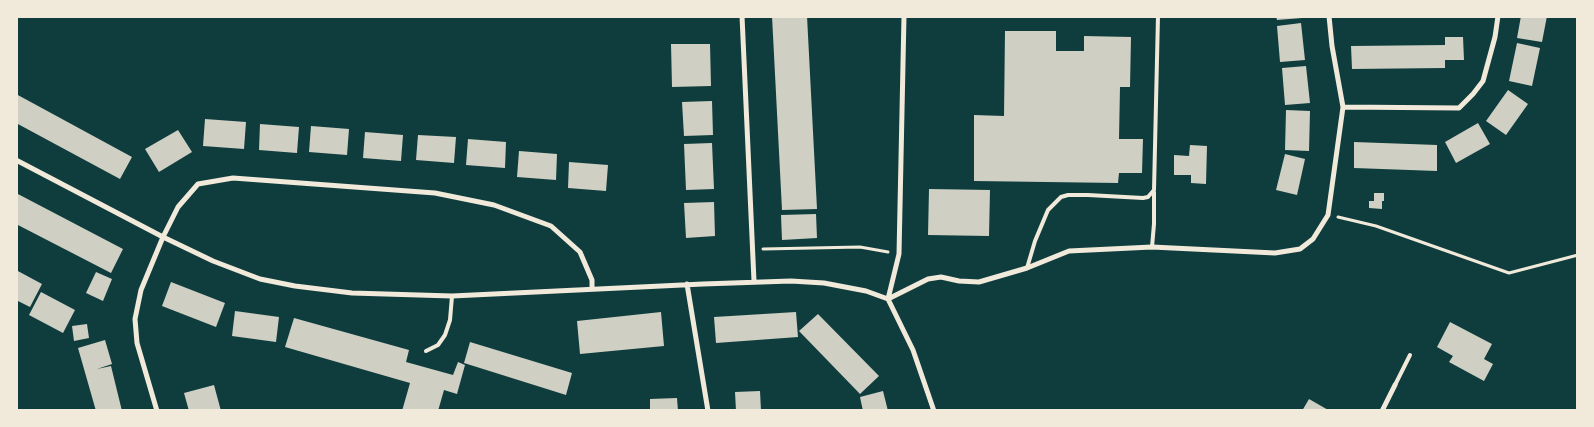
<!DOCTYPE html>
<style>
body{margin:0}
#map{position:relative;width:1594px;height:427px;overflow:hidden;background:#0f3d3e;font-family:"PT Sans Narrow",sans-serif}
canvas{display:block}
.frame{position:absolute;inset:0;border:18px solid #f1e9da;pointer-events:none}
</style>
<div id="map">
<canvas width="1594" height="427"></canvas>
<div class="frame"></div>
</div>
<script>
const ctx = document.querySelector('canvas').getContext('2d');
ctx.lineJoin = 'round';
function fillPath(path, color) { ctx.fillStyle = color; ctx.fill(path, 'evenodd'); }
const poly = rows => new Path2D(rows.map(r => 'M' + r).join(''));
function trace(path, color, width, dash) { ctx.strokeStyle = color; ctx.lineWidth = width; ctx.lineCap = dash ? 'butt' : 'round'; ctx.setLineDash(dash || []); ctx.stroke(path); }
const building = poly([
 [772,16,807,16,817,209,782,210],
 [1276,16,1302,16,1302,18,1277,20],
 [1521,16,1547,16,1542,42,1517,38],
 [1301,23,1305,60,1280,62,1277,26],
 [1005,31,1056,31,1056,51,1084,51,1084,36,1131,37,1130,87,1120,87,1119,139,1143,139,1142,173,1119,173,1118,183,974,181,974,115,1004,116],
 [1445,37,1463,37,1464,60,1445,60,1445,68,1352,69,1351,46,1445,45],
 [1517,43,1540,48,1532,86,1509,81],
 [671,44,710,44,711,86,672,87],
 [1306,66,1310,103,1285,105,1282,68],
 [1508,90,1528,104,1506,135,1486,121],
 [16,94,132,157,120,179,16,123],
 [712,101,713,135,684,136,682,102],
 [1286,110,1310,111,1309,151,1285,150],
 [205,119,246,122,244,149,203,146],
 [1478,123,1490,144,1456,163,1445,142],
 [260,124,299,127,297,153,259,150],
 [311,126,349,129,347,155,309,152],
 [178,130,192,152,159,172,145,149],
 [365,132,403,135,401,161,363,158],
 [418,135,456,137,454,163,416,160],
 [468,139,506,142,505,168,466,165],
 [1354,142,1437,145,1437,171,1354,168],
 [712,143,714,189,686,190,684,144],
 [1190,145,1207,146,1206,184,1191,183,1191,175,1174,175,1174,155,1189,156],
 [519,151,557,154,556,180,517,177],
 [1285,154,1305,159,1297,195,1276,190],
 [569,162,608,165,606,191,568,188],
 [929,189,990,190,989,236,928,235],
 [16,193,123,249,111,273,16,224],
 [1374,193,1384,193,1384,201,1382,201,1382,209,1369,208,1369,201,1374,201],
 [714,202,715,236,686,238,684,203],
 [816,214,817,238,782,240,781,215],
 [16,270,42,284,30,307,16,300],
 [96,272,112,279,103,301,86,293],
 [171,282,225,303,216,327,162,306],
 [41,292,75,310,63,333,29,315],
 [235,311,279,317,276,342,232,336],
 [661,312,664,346,580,354,577,321],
 [796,312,798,337,716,343,714,317],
 [818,314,879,376,860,394,799,331],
 [294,318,409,350,406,362,453,375,458,362,465,365,457,394,444,390,438,411,402,411,410,383,285,347],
 [1450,322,1492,344,1484,359,1493,364,1484,381,1449,362,1453,356,1437,347],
 [87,324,89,338,74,341,72,326],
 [105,340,112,364,97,369,111,366,122,411,96,411,78,348],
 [470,342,572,373,566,395,464,363],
 [214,385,221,411,189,411,184,393],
 [760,391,761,411,736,411,735,392],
 [883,391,888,411,863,411,860,397],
 [677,398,678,411,650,411,650,399],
 [1309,399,1330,411,1302,411]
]);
const path = poly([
 [1338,217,1376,226,1509,273,1578,255],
 [763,249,860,247,888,252]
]);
const service = poly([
 [1152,247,1154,224,1154,192],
 [1027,268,1035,241,1048,210,1061,197,1068,195,1088,195,1143,198,1148,197,1154,190,1158,16],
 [426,351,438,345,445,335,450,320,452,296],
 [1395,385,1410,355]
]);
const minor = poly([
 [742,16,754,281],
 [1343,107,1459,108,1473,94,1483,81,1495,37,1498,16],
 [16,160,163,237,213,261,260,279,295,286,352,293,452,296,703,284,791,281,824,283,866,291,888,299,913,350,934,411],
 [687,284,708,411],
 [888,299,928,279,941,277,959,281,979,282,1027,268,1069,251,1152,247,1275,253,1300,249,1313,239,1328,215,1343,107,1332,46,1329,16],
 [888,299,899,254,904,16],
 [157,411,137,343,135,319,141,290,163,237,178,207,198,184,233,178,435,193,494,205,551,226,580,252,592,280,592,289],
 [1382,411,1395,385]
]);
fillPath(building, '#cfcfc3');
trace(path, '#f1e9da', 3);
trace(service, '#f1e9da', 4);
trace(minor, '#f1e9da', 5);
</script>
